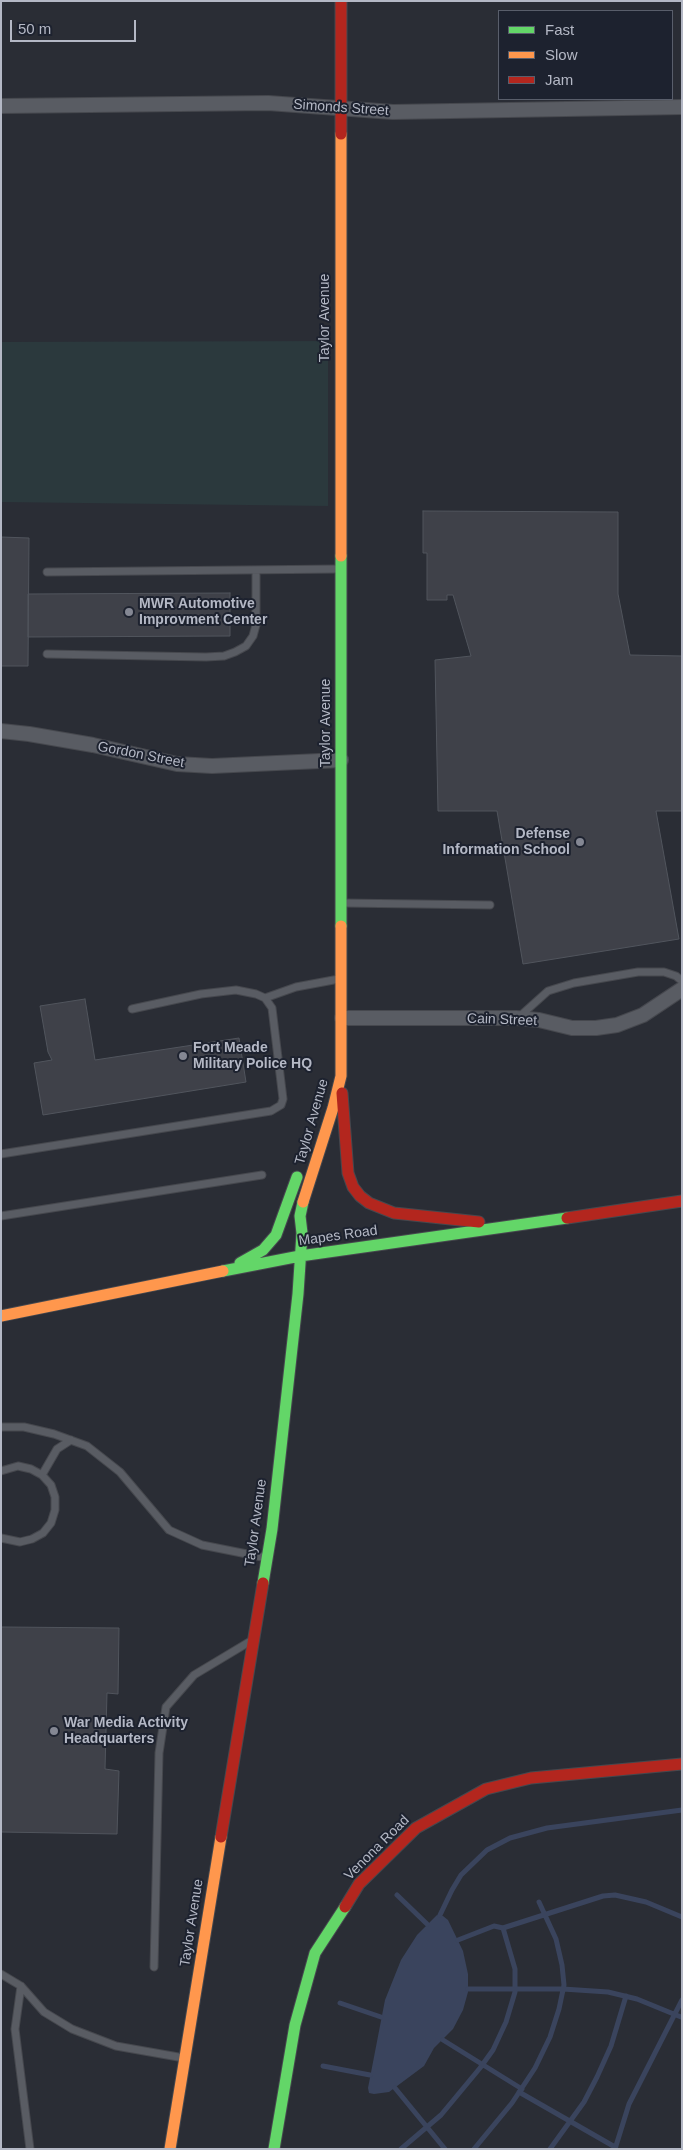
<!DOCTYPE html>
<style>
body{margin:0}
#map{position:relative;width:683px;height:2150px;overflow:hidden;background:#2a2d35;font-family:Arial,sans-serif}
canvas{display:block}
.frame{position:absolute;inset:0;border:2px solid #b4b8c5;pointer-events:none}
.legend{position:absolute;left:498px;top:10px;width:175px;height:90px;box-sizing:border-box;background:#1d222f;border:1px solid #595e6b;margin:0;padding:6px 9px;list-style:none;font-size:15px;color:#b4b8c5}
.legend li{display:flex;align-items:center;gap:10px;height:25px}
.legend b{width:25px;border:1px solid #595e6b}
.scale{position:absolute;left:10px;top:20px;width:126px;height:22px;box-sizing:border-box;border:2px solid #b4b8c5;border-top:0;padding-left:6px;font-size:15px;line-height:18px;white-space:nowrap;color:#b4b8c5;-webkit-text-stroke:4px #1d222f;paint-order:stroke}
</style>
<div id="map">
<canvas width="683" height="2150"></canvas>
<div class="frame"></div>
<ul class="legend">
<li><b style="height:6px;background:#63d668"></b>Fast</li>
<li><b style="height:6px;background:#ff974d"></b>Slow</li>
<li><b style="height:6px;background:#b3261e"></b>Jam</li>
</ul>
<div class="scale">50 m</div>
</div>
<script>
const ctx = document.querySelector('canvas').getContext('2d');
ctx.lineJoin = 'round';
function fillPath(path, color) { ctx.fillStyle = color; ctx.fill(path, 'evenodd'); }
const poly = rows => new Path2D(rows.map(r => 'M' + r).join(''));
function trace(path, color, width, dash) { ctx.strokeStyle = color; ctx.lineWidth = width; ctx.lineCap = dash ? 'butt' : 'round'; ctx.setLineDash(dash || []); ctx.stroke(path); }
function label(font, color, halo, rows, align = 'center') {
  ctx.font = font + ' Arial,sans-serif'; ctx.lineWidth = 4; ctx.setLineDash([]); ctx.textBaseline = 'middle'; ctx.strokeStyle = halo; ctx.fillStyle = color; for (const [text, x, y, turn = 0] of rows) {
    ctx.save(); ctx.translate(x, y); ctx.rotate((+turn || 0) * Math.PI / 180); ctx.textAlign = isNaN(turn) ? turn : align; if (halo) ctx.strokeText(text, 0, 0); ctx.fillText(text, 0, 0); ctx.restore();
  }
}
const green = poly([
 [328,341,328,506,1,502,1,342]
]);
const water = poly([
 [437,1915,443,1916,448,1920,463,1951,468,1974,468,1992,463,2010,453,2029,434,2048,424,2066,389,2092,374,2094,369,2093,368,2088,385,2000,401,1960,417,1935]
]);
const stream = poly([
 [397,1895,427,1924],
 [440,1915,452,1890,461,1875,487,1850,510,1838,547,1828,682,1810],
 [503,1928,603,1896,615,1895,646,1902,682,1917],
 [468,1989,563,1989,608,1992,637,1999,681,2017],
 [340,2003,381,2017],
 [443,2040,522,2089],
 [323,2066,370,2075],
 [395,2088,445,2149],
 [519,2092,615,2147],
 [401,2149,441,2115,480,2068,493,2050,506,2022,515,1992,515,1969,503,1928,494,1926,458,1940],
 [474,2149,512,2103,535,2068,550,2037,559,2009,564,1985,562,1965,556,1939,539,1902],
 [550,2149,584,2102,597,2077,611,2046,626,1996],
 [615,2149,629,2104,682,2000]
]);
const building = poly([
 [423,511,618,512,618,594,630,655,682,656,682,811,656,811,679,939,523,964,497,811,438,811,435,660,471,656,453,595,447,595,447,600,427,600,427,553,423,553,423,511],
 [1,537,29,538,28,666,1,666,1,537],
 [230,593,230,636,28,637,28,594,230,593],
 [85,999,95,1060,239,1038,246,1082,43,1115,34,1063,52,1060,48,1052,40,1006,85,999],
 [1,1627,119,1628,118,1694,107,1693,105,1769,119,1771,117,1834,1,1832,1,1627]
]);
const lane = poly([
 [47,572,339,569],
 [47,654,206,657,224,656,235,652,246,646,253,636,256,625,256,570],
 [343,903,490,905],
 [265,998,296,987,339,979],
 [519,1017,548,991,574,983,638,972,664,972,676,976,682,981],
 [1,1154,271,1111,281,1105,283,1099,272,1008,265,998,256,994,236,990,201,994,132,1009],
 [1,1216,262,1175],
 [1,1427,24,1427,54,1434,87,1446,120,1472,169,1530,202,1545,267,1558],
 [1,1471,18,1466,31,1469,42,1475,51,1485,55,1497,55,1510,51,1523,43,1533,32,1539,20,1542,1,1538],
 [42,1475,57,1449,71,1440],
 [154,1967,159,1753,166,1707,194,1675,249,1642],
 [1,1974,21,1986,44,2012,72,2029,116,2046,184,2058],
 [21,1986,15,2029,30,2149]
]);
const street = poly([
 [1,106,268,103,393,112,682,107],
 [1,731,29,734,93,745,177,764,212,766,341,760],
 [342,1018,516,1018,539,1020,572,1028,596,1028,617,1025,643,1015,682,989]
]);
const fast = poly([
 [341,556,341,926],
 [240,1263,263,1250,276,1235,297,1177],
 [223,1271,300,1256,567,1218],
 [263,1583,272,1529,298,1294,302,1233,300,1216,303,1202],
 [274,2149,295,2025,315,1953,345,1907]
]);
const slow = poly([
 [341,134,341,556],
 [303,1202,333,1108,341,1076,341,926],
 [1,1316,223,1271],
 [170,2149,221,1837]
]);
const jam = poly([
 [341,1,341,134],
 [342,1093,348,1173,353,1187,360,1196,369,1203,394,1213,479,1222],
 [567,1218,682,1201],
 [221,1837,263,1583],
 [345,1907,359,1884,416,1828,486,1789,531,1778,682,1764]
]);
const markers = [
 [129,612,5,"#848793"],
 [580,842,5,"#848793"],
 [183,1056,5,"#848793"],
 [54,1731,5,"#848793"]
];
const streetNames = [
 ["Simonds Street",341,108,4],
 ["Taylor Avenue",325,318,-90],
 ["Taylor Avenue",326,723,-90],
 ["Gordon Street",141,755,11],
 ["Cain Street",502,1020,2],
 ["Taylor Avenue",312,1122,-74],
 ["Mapes Road",338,1236,-8],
 ["Taylor Avenue",256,1523,-82],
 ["Venona Road",377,1848,-45],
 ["Taylor Avenue",192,1923,-81]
];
const poiNames = [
 ["MWR Automotive",139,604],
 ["Improvment Center",139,620],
 ["Defense",570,834,"right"],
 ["Information School",570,850,"right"],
 ["Fort Meade",193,1048],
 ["Military Police HQ",193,1064],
 ["War Media Activity",64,1723],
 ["Headquarters",64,1739]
];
fillPath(green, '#2b393d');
fillPath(water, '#3a445d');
trace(stream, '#3a445d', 5);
fillPath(building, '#3f4149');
trace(building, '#51555d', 1);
trace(lane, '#46484e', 9);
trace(street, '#46484e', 16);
trace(fast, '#46484e', 13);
trace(slow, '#46484e', 13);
trace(jam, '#46484e', 13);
trace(lane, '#595c63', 7);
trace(street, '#595c63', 14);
trace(fast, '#63d668', 11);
trace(slow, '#ff974d', 11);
trace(jam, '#b3261e', 11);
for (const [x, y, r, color] of markers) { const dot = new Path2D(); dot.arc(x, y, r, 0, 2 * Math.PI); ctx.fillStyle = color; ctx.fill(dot); trace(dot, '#1d222f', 2); }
label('14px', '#b4b8c5', '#1d222f', streetNames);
label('bold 14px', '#b4b8c5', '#1d222f', poiNames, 'left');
</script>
